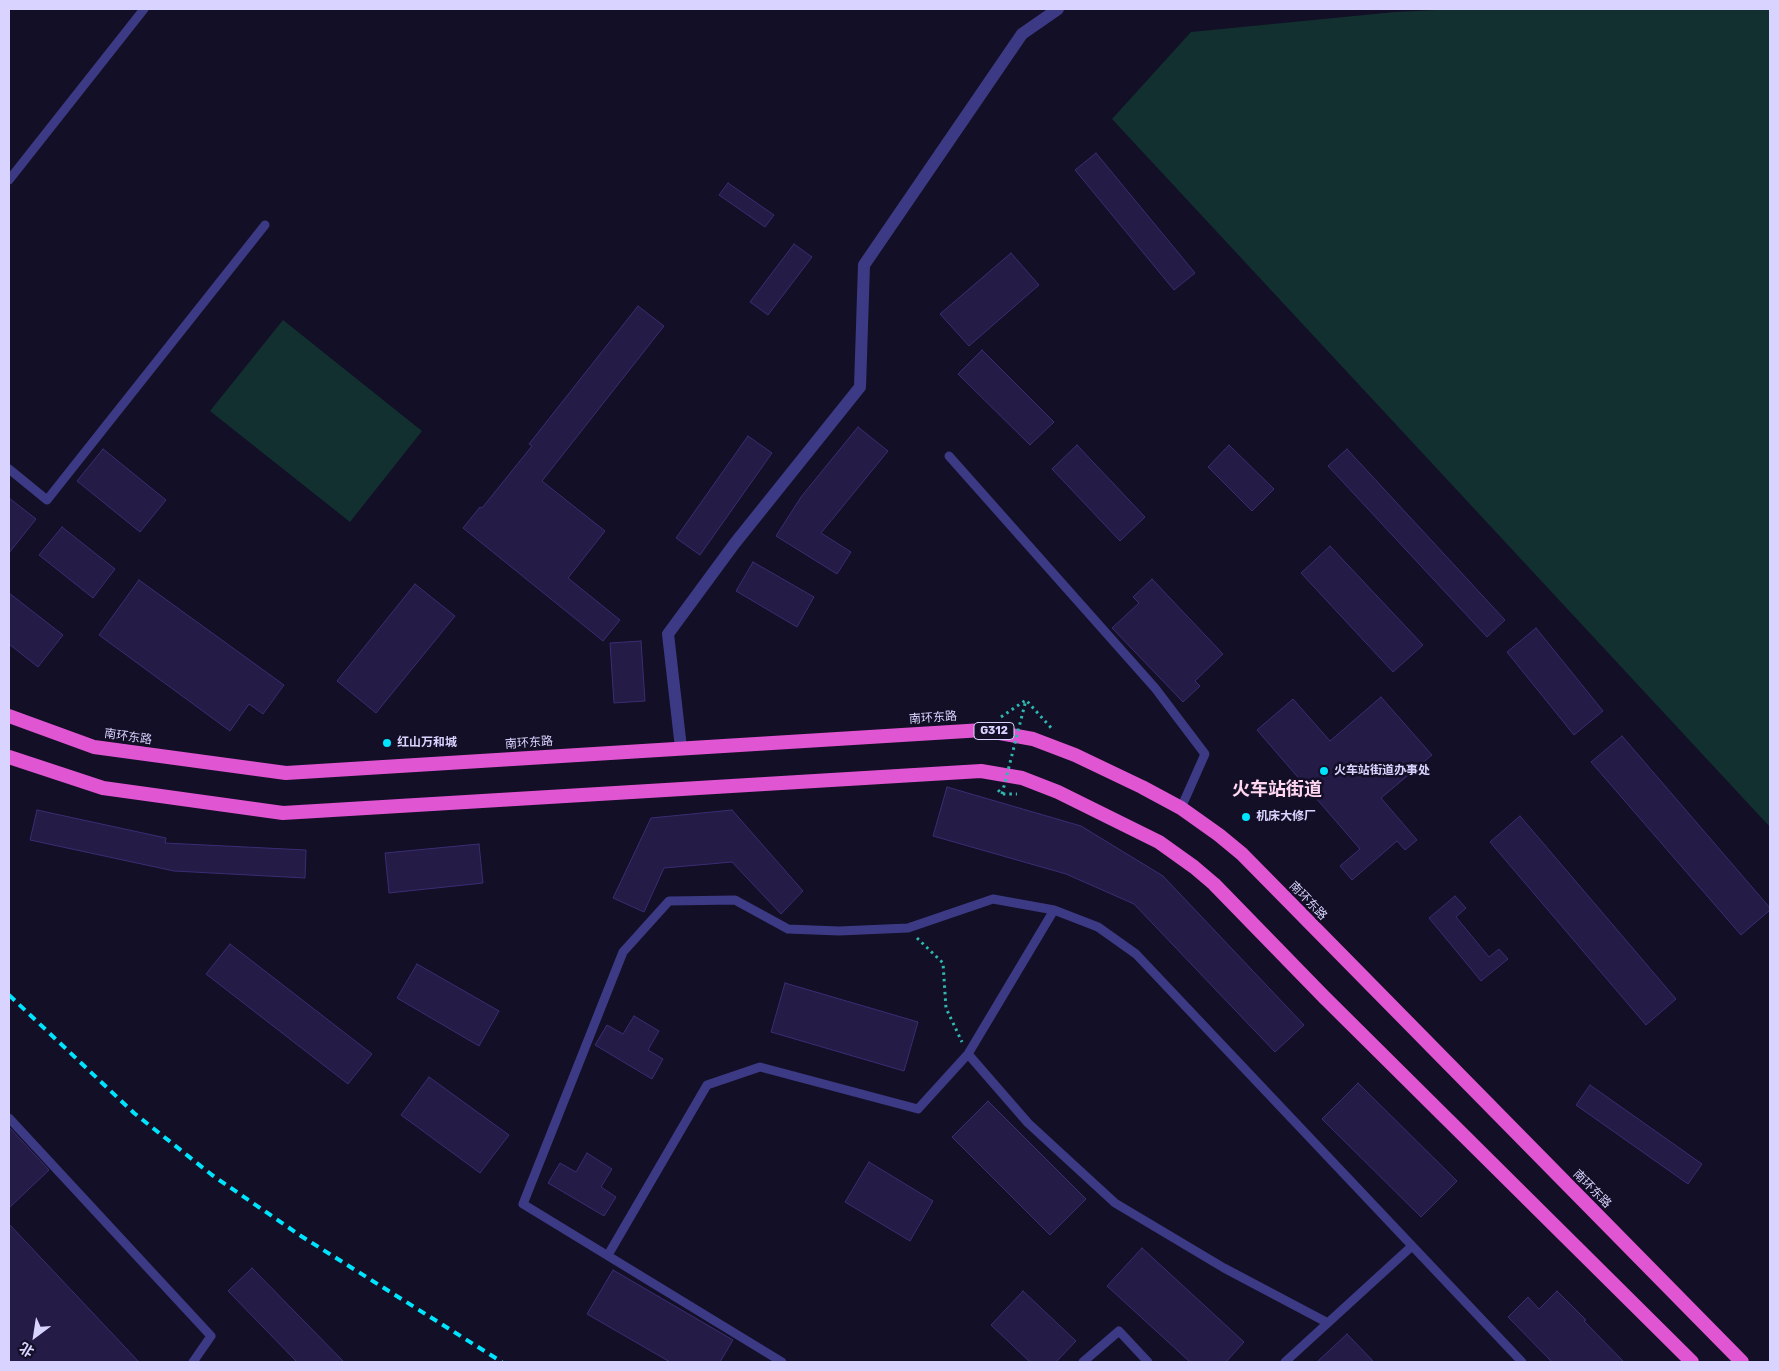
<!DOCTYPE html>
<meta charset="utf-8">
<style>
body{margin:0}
#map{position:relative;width:1779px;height:1371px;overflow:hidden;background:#130f26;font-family:Rubik,"Noto Sans SC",sans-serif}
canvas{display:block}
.frame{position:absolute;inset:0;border:10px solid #d9d4ff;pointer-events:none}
.north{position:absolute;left:10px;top:1311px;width:50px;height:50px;-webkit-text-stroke:4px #130f26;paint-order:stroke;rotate:211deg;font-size:14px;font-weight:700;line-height:20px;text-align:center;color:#d9d4ff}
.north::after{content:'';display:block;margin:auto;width:18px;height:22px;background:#d9d4ff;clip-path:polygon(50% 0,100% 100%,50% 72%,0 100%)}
</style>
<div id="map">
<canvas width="1779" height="1371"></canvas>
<div class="frame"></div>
<div class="north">北</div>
</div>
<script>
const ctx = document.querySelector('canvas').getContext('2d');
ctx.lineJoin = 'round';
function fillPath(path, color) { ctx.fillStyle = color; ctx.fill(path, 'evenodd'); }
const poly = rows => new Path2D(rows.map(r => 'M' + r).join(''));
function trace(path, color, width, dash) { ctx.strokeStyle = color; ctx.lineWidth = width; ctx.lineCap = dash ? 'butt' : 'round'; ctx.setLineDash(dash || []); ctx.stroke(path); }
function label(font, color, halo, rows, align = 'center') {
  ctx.font = font + ' Rubik,"Noto Sans SC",sans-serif'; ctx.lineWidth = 5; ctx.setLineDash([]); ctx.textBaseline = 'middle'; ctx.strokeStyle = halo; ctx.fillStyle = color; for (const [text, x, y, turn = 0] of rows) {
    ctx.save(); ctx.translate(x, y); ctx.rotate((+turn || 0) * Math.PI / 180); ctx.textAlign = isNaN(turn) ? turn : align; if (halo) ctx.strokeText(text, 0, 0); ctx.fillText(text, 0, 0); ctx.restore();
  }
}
const green = poly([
 [1457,9,1770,9,1770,827,1112,119,1191,32,1395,12],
 [283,320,422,431,350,522,210,411]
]);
const building = poly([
 [1096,153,1195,273,1174,290,1075,170,1096,153],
 [728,183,774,215,765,227,719,195,728,183],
 [794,244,812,257,768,315,750,302,794,244],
 [1011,253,1039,285,969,346,940,314,1011,253],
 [638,306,664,326,542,481,605,531,568,578,620,620,603,641,463,528,480,507,482,508,532,446,529,444,638,306],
 [982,350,1054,422,1030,445,958,374,982,350],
 [858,427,888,451,821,533,851,552,837,574,776,536,801,497,858,427],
 [748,436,772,453,700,555,676,538,748,436],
 [1077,445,1145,517,1120,541,1052,469,1077,445],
 [1229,445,1274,489,1252,511,1208,467,1229,445],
 [103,449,166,500,140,532,77,481,103,449],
 [1347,449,1505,620,1487,637,1328,466,1347,449],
 [9,498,36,519,9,553,9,498],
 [62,527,115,569,93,598,39,555,62,527],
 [1330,546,1423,645,1393,672,1301,573,1330,546],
 [753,562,814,597,797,627,736,591,753,562],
 [1152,579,1223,654,1195,681,1200,686,1183,702,1112,628,1139,603,1133,597,1152,579],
 [139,580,284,685,263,714,249,704,230,731,99,635,139,580],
 [415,584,455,616,376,713,337,681,415,584],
 [9,593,63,635,38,667,9,644,9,593],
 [1536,628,1603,711,1574,735,1507,652,1536,628],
 [641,641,645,701,614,703,610,643,641,641],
 [1381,697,1432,755,1381,798,1417,840,1405,850,1397,841,1352,880,1340,866,1360,849,1257,730,1293,699,1330,741,1381,697],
 [1622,736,1770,908,1770,910,1741,935,1591,762,1622,736],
 [947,787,1081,826,1163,876,1304,1025,1275,1052,1134,904,1066,874,933,836,947,787],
 [37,810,166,838,165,843,306,850,305,878,174,871,30,840,37,810],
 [732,810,803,891,781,914,732,862,664,868,644,912,613,898,651,818,732,810],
 [1520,816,1676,999,1646,1025,1490,842,1520,816],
 [479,844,483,883,389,893,385,853,479,844],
 [1455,896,1466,908,1456,917,1489,957,1499,949,1508,959,1481,981,1429,918,1455,896],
 [230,944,372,1054,348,1084,206,974,230,944],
 [417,964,499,1011,479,1046,397,998,417,964],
 [785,983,918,1022,904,1071,771,1032,785,983],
 [634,1016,659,1031,648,1050,663,1059,652,1079,595,1045,607,1025,623,1034,634,1016],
 [429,1077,509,1135,480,1173,401,1115,429,1077],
 [1358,1083,1457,1181,1421,1217,1322,1119,1358,1083],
 [1590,1085,1702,1164,1688,1184,1576,1105,1590,1085],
 [988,1101,1086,1199,1050,1235,952,1137,988,1101],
 [9,1127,49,1170,9,1208,9,1127],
 [587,1153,612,1169,601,1187,616,1197,604,1216,548,1183,560,1163,576,1172,587,1153],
 [869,1162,933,1201,910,1241,845,1202,869,1162],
 [9,1224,139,1362,9,1362,9,1224],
 [1142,1248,1244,1342,1226,1362,1190,1362,1107,1286,1142,1248],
 [252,1268,344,1362,297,1362,228,1291,252,1268],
 [613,1270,733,1340,720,1362,670,1362,587,1314,613,1270],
 [1023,1291,1076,1341,1056,1362,1030,1362,991,1325,1023,1291],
 [1557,1291,1586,1320,1584,1321,1624,1362,1552,1362,1508,1317,1528,1297,1539,1309,1557,1291],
 [1347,1334,1374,1362,1317,1362,1347,1334]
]);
const path = poly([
 [1001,717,1026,700,1053,730],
 [998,790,1002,794,1017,794],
 [917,938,943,963,946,1008,962,1042]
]);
const service = poly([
 [9,180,144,9],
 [949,456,1155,688,1205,754,1181,808],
 [9,469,47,500,265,225],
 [968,1054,1028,1123,1115,1203,1224,1268,1328,1323],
 [9,1118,211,1336,193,1362],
 [608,1255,707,1085,760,1067,918,1109,968,1054,1054,910],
 [782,1362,523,1204,623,952,669,901,735,900,788,929,839,931,908,928,993,899,1054,910,1098,927,1136,954,1522,1362],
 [1083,1362,1119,1331,1148,1362],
 [1285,1362,1412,1246]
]);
const tertiary = poly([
 [681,748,668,634,735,543,860,387,864,265,1022,34,1058,9]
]);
const trunk = poly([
 [9,716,94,747,286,773,983,730,1033,739,1075,755,1142,787,1181,808,1219,835,1242,854,1742,1362],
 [9,757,103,788,283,813,981,771,1022,778,1058,792,1159,842,1194,867,1214,884,1324,997,1692,1362]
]);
const rail = poly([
 [9,995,134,1113,212,1175,301,1236,502,1362]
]);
const pathBridge = poly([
 [1002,794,1026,700]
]);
const markers = [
 [387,743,5,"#00e5ff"],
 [1324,771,5,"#00e5ff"],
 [1246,817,5,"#00e5ff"]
];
const shields = [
 [994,731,40]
];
const shieldNames = [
 ["G312",994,731]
];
const streetNames = [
 ["南环东路",933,718,-4],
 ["南环东路",128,737,8],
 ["南环东路",529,743,-4],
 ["南环东路",1308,901,46],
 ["南环东路",1592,1189,45]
];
const poiNames = [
 ["红山万和城",397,743],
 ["火车站街道办事处",1334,771],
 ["机床大修厂",1256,817]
];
const districtNames = [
 ["火车站街道",1277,790]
];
fillPath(green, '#12302f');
fillPath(building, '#241b47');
trace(building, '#3b2d73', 1);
trace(path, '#2fb8b0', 3, [2.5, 4]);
trace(service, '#3d3a85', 9);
trace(tertiary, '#3d3a85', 12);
trace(trunk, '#e055d1', 14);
trace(rail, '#00e5ff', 4, [8, 6]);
trace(pathBridge, '#2fb8b0', 3, [2.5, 4]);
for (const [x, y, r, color] of markers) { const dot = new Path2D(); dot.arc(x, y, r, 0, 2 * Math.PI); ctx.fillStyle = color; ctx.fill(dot); trace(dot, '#130f26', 2); }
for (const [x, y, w] of shields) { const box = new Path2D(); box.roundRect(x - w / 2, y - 8.5, w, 17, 4); ctx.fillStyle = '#130f26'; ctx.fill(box); trace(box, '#d9d4ff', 1); }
label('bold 11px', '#d9d4ff', null, shieldNames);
label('12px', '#d9d4ff', '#130f26', streetNames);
label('bold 12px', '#d9d4ff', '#130f26', poiNames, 'left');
label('bold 18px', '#ffd6f0', '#130f26', districtNames);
</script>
